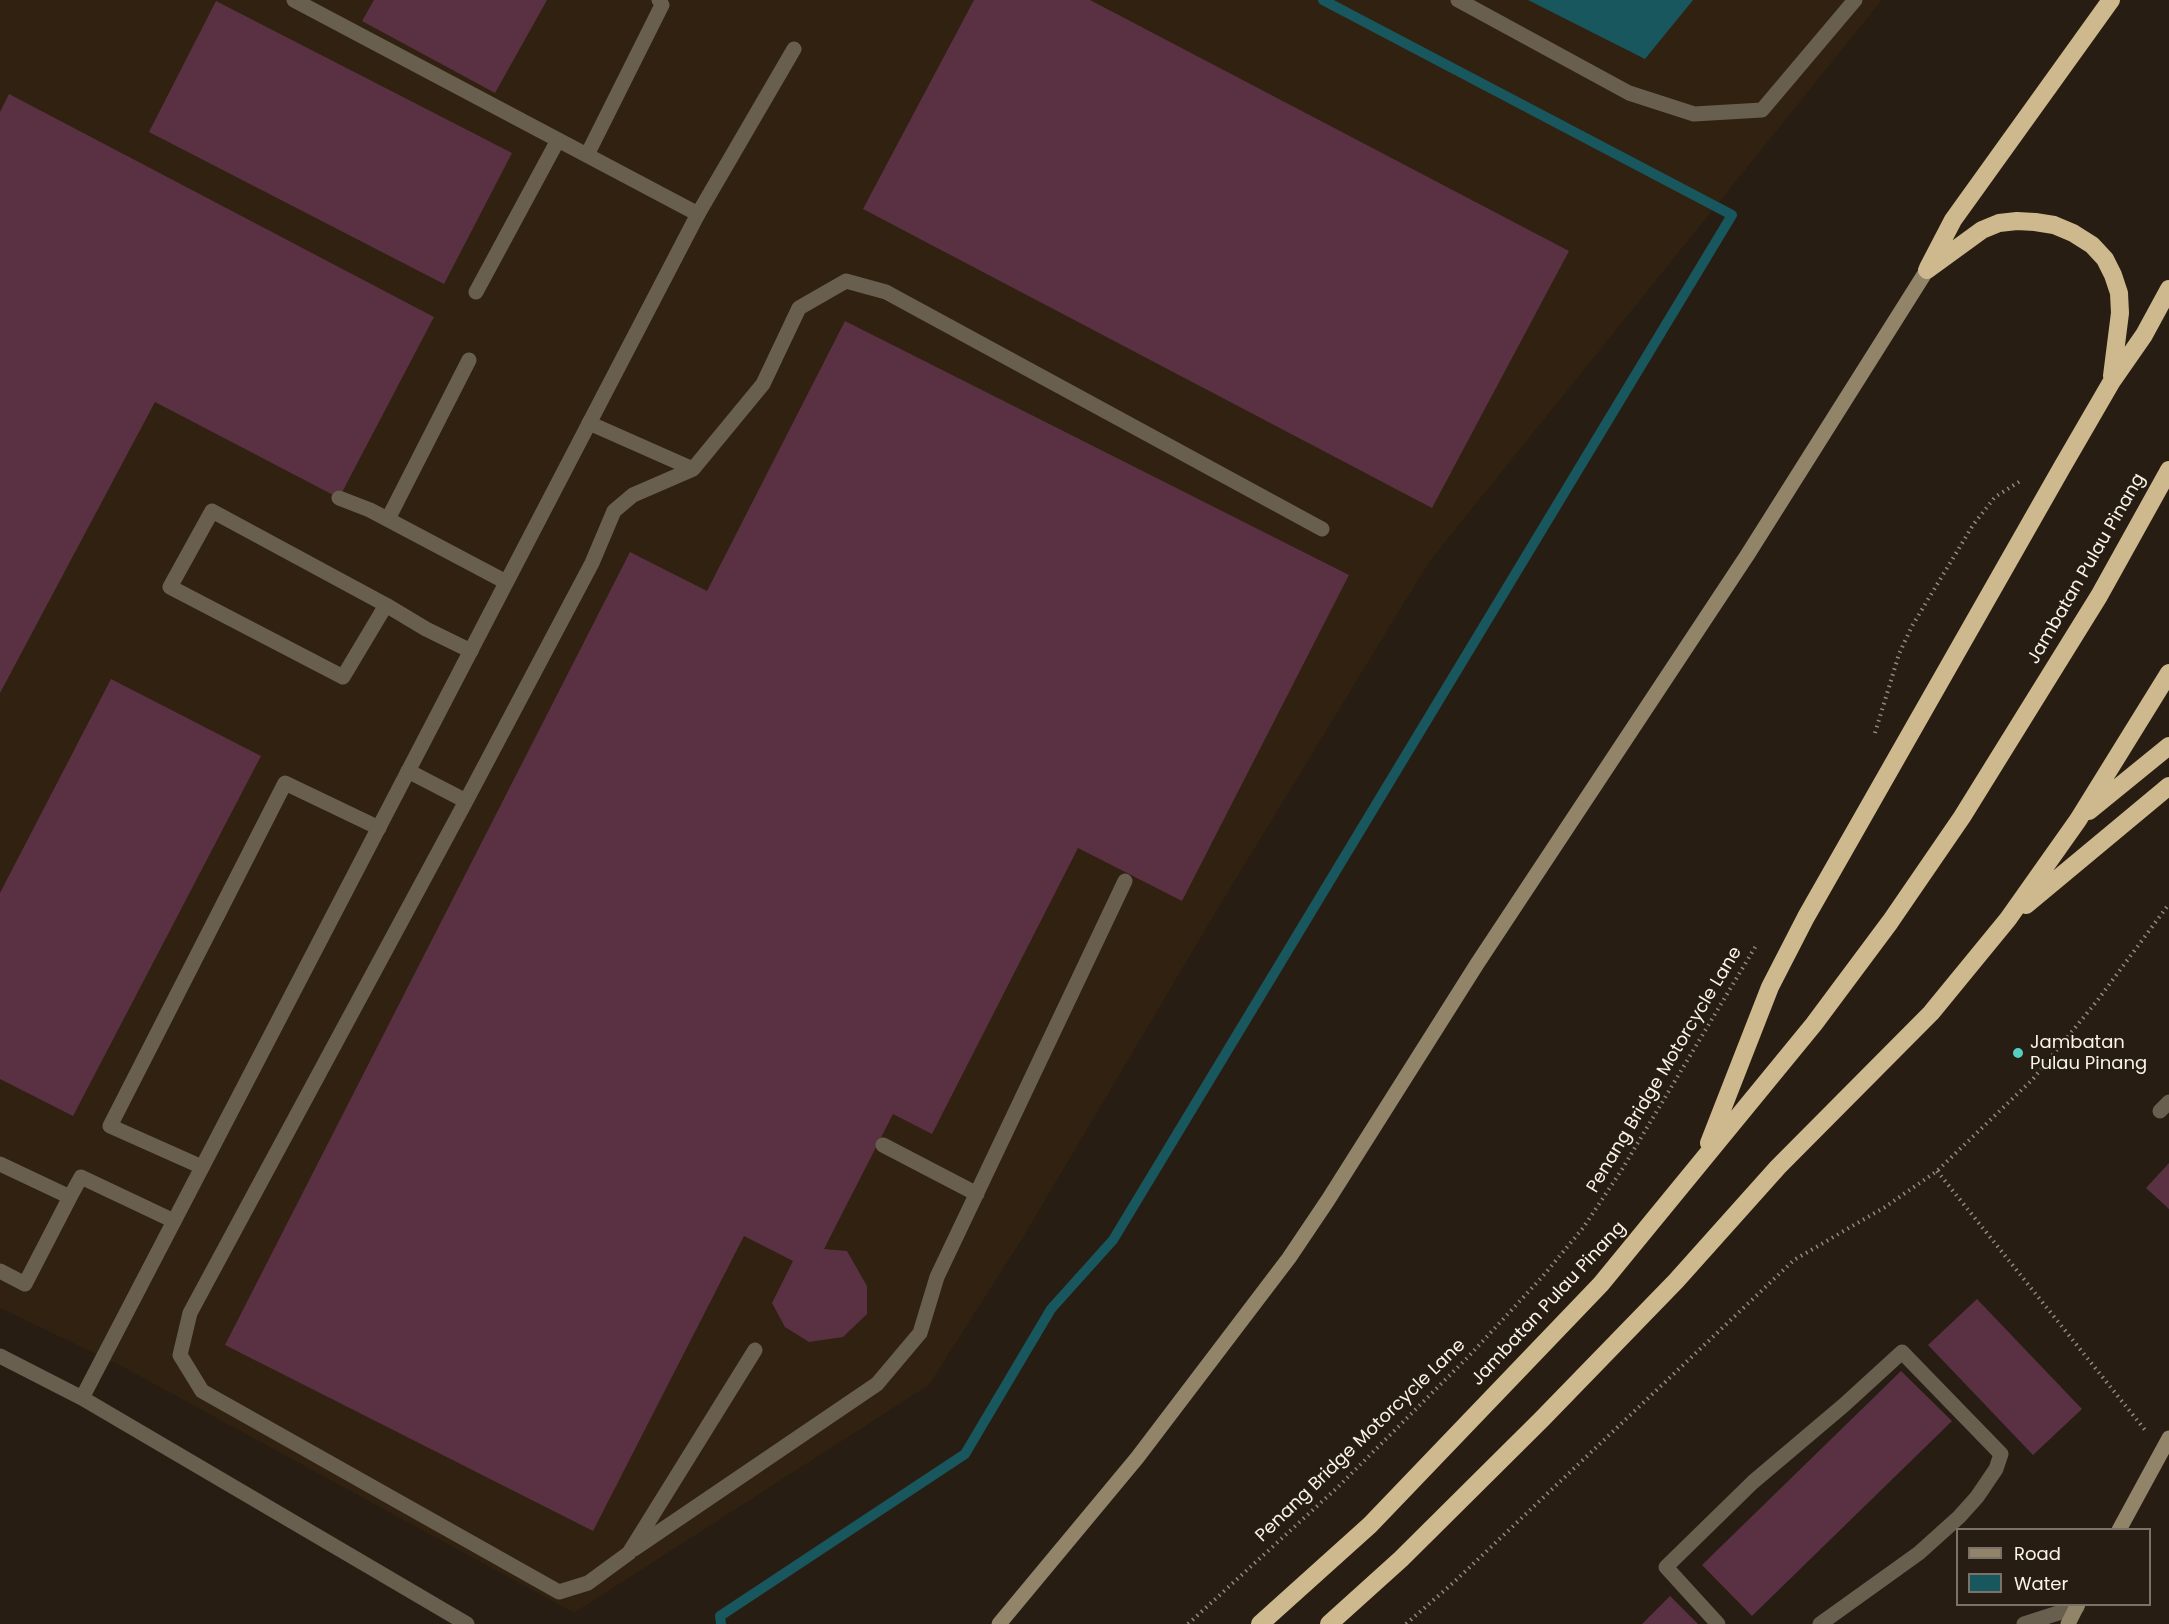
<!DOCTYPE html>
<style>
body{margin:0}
#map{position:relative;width:2169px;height:1624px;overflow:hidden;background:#271d12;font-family:Poppins,sans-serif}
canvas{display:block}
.legend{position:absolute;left:1956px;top:1528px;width:195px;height:78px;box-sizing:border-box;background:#271d12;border:2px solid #7b7369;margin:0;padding:8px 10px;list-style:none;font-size:18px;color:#faf3eb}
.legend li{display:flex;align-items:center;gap:12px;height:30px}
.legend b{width:30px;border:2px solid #7b7369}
</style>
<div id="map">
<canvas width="2169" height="1624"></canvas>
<ul class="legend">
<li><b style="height:8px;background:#918468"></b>Road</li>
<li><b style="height:16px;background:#18575e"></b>Water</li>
</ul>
</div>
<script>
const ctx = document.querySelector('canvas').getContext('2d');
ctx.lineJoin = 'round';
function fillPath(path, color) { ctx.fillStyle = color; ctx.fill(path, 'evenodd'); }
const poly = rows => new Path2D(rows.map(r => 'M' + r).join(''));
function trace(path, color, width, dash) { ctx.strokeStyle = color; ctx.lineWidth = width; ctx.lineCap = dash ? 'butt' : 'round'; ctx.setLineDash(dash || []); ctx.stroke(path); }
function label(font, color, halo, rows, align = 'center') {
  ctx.font = font + ' Poppins,sans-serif'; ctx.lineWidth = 5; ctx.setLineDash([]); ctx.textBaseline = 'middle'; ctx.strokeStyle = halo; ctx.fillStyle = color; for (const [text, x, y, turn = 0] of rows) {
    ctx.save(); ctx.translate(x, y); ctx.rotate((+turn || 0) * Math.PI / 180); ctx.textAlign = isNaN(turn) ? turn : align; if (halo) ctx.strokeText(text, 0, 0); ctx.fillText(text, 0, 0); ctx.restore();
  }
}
const built = poly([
 [0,0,1882,0,1429,562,1220,905,1022,1239,929,1385,574,1613,123,1367,0,1308]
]);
const water = poly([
 [1528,0,1693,0,1645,59]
]);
const stream = poly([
 [721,1624,720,1616,965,1454,1051,1309,1113,1240,1732,215,1323,0]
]);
const building = poly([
 [374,0,547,0,495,93,362,21],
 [974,0,1090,0,1569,251,1432,508,863,209],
 [216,1,512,153,444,284,149,132],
 [9,94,434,317,339,498,155,402,0,693,0,112],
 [845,321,1349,575,1182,901,1078,848,932,1134,893,1114,824,1249,847,1251,867,1286,867,1314,843,1337,809,1342,785,1327,772,1303,793,1261,744,1236,593,1531,225,1345,630,552,707,591],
 [111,679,261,756,73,1116,0,1079,0,893],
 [2169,1163,2169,1209,2146,1188],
 [1977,1299,2082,1409,2033,1455,1928,1345],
 [1901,1371,1952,1421,1752,1616,1702,1565],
 [1670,1596,1698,1624,1642,1624]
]);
const path = poly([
 [1875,733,1899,654,1912,626,1973,525,1995,497,2022,480],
 [1937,1171,2145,1430],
 [1188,1624,1338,1487,1469,1356,1543,1276,1583,1228,1621,1171,1757,944],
 [1406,1624,1453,1583,1794,1260,1885,1207,1937,1171,2033,1079,2097,1001,2169,904]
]);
const lane = poly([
 [294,0,698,214,794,49],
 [1458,0,1629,93,1694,114,1762,110,1855,0],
 [587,155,662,5,659,0],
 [476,292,558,140],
 [589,423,693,469,763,384,799,308,846,281,886,292,1322,529],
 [693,469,633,495,614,511,592,563,466,801,190,1313,180,1355,202,1391,559,1592,588,1583,629,1553,755,1350],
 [339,498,370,510,506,582],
 [388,519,469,360],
 [386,605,343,677,170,587,212,511,386,605,426,629,471,651],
 [408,771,466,801],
 [2160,1111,2169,1102],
 [883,1145,977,1194],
 [0,1164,70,1197,25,1284,0,1271],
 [202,1167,110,1126,285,783,379,828],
 [70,1197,81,1177,174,1221],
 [634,1549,877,1384,920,1333,937,1277,1125,881],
 [1718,1624,1666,1567,1753,1482,1844,1405,1902,1352,2001,1454,1996,1469,1977,1497,1959,1517,1919,1553,1820,1624],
 [2024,1624,2077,1607]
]);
const street = poly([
 [0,1356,82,1398,467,1624],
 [82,1398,698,214]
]);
const secondary = poly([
 [2119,1530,2169,1438],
 [999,1624,1137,1458,1289,1258,1328,1200,1477,964,1748,554,1927,270],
 [2068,1624,2078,1604]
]);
const highway = poly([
 [1928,268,1953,220,2111,0],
 [1927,270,1982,230,1999,223,2017,221,2035,222,2054,225,2073,233,2092,245,2105,259,2113,275,2119,293,2120,313,2112,376],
 [2089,811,2169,746],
 [2026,905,2169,786],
 [1709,1143,1770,987,1806,917,2061,469,2112,381,2144,335,2169,289],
 [1260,1624,1370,1525,1601,1284,1814,1024,1890,922,1962,817,2099,596,2169,470],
 [1329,1624,1401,1559,1542,1419,1676,1281,1778,1167,1931,1013,2008,919,2078,820,2169,673]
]);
const markers = [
 [2018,1053,6,"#57cec2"]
];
const streetNames = [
 ["Jambatan Pulau Pinang",2087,569,-60],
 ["Penang Bridge Motorcycle Lane",1665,1070,-59],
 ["Jambatan Pulau Pinang",1549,1304,-47],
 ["Penang Bridge Motorcycle Lane",1361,1441,-44]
];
const poiNames = [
 ["Jambatan",2030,1043],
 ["Pulau Pinang",2030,1064]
];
fillPath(built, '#302111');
fillPath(water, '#18575e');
trace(stream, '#18575e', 10);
fillPath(building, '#593143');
trace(path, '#928980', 4, [1.5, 4.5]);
trace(lane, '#685f4e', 15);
trace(street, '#685f4e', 15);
trace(secondary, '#918468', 15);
trace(highway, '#ceb98e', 18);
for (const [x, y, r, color] of markers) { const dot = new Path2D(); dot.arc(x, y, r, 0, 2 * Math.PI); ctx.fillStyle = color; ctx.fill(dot); trace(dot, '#271d12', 2); }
label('18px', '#faf3eb', '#271d12', streetNames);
label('18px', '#faf3eb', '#271d12', poiNames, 'left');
</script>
